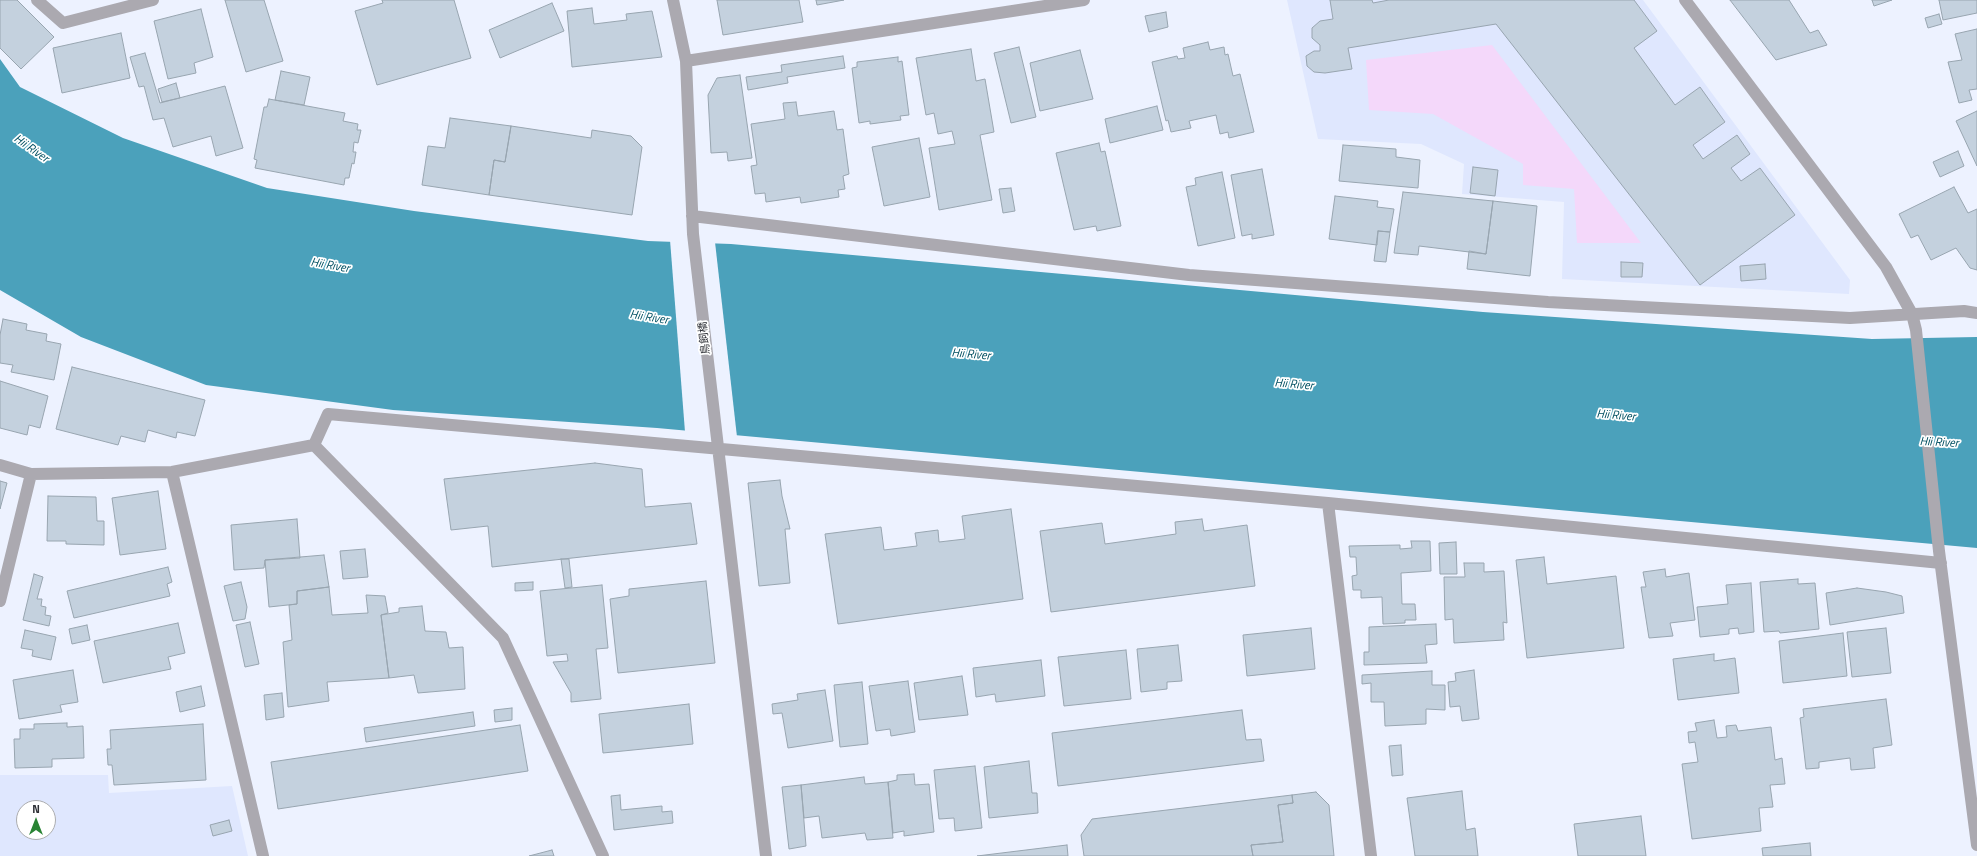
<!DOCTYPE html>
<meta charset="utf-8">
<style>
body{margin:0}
#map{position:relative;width:1977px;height:856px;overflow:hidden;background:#edf2ff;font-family:"Titillium Web",sans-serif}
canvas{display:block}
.north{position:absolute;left:16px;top:800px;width:40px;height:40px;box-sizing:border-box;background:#fff;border:1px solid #abacaf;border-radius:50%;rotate:0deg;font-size:11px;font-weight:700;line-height:16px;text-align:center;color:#2e3036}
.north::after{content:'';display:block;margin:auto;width:14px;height:18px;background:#298434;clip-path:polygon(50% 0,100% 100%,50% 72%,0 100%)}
</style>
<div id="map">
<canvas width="1977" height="856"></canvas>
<div class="north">N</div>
</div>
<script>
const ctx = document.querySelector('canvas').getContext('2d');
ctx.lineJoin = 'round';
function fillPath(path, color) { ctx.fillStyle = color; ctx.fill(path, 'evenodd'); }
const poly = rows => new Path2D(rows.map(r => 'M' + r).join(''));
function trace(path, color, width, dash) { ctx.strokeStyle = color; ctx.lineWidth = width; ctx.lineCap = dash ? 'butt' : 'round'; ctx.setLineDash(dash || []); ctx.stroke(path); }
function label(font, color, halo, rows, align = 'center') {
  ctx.font = font + ' "Titillium Web","Noto Sans JP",sans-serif'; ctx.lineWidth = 3.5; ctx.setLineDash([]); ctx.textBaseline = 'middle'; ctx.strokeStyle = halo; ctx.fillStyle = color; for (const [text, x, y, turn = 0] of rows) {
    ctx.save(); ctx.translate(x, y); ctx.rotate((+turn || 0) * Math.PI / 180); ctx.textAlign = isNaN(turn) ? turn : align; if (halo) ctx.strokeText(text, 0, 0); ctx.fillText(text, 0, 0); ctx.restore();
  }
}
const built = poly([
 [1287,0,1643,0,1850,280,1849,294,1562,279,1564,202,1462,194,1464,164,1421,144,1318,139],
 [0,775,108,775,109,793,232,786,248,856,0,856],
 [24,808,48,808,48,832,24,832]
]);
const green = poly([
 [1492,45,1641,243,1577,243,1574,189,1523,185,1523,164,1433,114,1369,110,1366,60]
]);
const water = poly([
 [0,59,20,87,123,138,267,188,414,211,648,241,731,244,1483,312,1872,339,1977,337,1977,548,657,428,393,410,206,385,81,337,0,290]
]);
const pier = poly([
 [670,240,715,242,737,437,685,432]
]);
const building = poly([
 [0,0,17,0,54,37,21,69,0,48,0,0],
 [225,0,264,0,283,61,246,72,225,0],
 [382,0,454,0,471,58,377,85,355,11,383,3,382,0],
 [717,0,799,0,803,22,723,35,717,0],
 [816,0,844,0,817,5,816,0],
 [1330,0,1372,0,1373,3,1389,0,1634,0,1657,31,1634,48,1675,105,1700,87,1725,122,1693,145,1703,159,1737,135,1750,154,1731,168,1741,181,1760,168,1795,215,1700,285,1496,24,1348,48,1352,69,1325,73,1314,72,1307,66,1306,56,1314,51,1320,51,1320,45,1312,38,1312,28,1320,21,1333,19,1330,0],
 [1730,0,1789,0,1810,33,1818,30,1827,45,1776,60,1730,0],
 [1872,0,1892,0,1874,6,1872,0],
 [1939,0,1977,0,1977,13,1943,20,1939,0],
 [552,3,564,31,500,58,489,30,552,3],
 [592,8,594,24,627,20,626,14,652,11,662,57,572,67,567,11,592,8],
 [201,9,213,57,194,63,196,73,168,79,154,21,201,9],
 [1166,12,1168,27,1149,32,1145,16,1166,12],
 [1939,14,1942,24,1928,28,1925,18,1939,14],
 [1977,29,1977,89,1969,90,1972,100,1959,103,1948,62,1962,60,1955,34,1977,29],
 [121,33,130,78,62,93,53,48,121,33],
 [1208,42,1210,50,1224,47,1225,55,1228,54,1233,76,1240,74,1254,132,1229,138,1228,132,1220,134,1216,115,1189,121,1191,128,1171,132,1168,120,1166,121,1152,62,1177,56,1178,59,1185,58,1183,48,1208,42],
 [1019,47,1036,117,1011,123,994,53,1019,47],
 [971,49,976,81,985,79,994,132,980,135,992,200,939,210,929,148,955,144,952,131,938,134,934,113,926,115,916,58,971,49],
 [1080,50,1093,99,1040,111,1030,63,1080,50],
 [145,53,160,103,225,86,243,148,216,156,211,136,173,147,164,118,153,120,144,86,139,87,130,57,145,53],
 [843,56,845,68,787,77,788,83,748,90,746,77,782,72,781,65,843,56],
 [898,57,898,62,902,61,909,115,900,116,901,120,870,124,870,121,859,123,852,68,857,67,857,62,898,57],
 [281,71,310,77,304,105,275,100,281,71],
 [740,75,752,158,728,161,727,152,711,153,708,95,717,78,740,75],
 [176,83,180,98,162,102,158,89,176,83],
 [269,99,345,113,343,121,358,124,357,130,361,130,358,143,354,142,353,152,356,152,354,164,352,163,349,178,345,178,344,185,255,168,257,160,254,159,264,107,267,107,269,99],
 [796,102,798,116,834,111,837,130,843,129,849,174,843,176,845,189,838,190,839,197,801,203,800,197,766,202,765,193,755,194,751,166,757,165,751,124,785,119,783,103,796,102],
 [1157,106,1163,130,1110,143,1105,119,1157,106],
 [1977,111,1977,166,1956,121,1977,111],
 [450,118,511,126,505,162,494,160,489,195,422,185,428,146,445,148,450,118],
 [511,126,591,138,592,130,631,136,642,147,632,215,489,195,494,160,505,162,511,126],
 [919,138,930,197,884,206,872,147,919,138],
 [1099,143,1101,152,1105,151,1121,226,1097,231,1096,226,1074,230,1056,153,1099,143],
 [1343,145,1396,149,1396,157,1420,160,1418,188,1339,181,1343,145],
 [1958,151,1964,166,1940,177,1933,162,1958,151],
 [1473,167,1498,170,1495,196,1470,193,1473,167],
 [1262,169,1274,235,1252,239,1252,234,1242,236,1231,175,1262,169],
 [1222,172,1235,238,1198,246,1186,187,1196,185,1195,178,1222,172],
 [1954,187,1968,213,1977,209,1977,270,1970,268,1956,248,1931,260,1918,235,1911,238,1899,214,1954,187],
 [1011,188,1015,211,1003,213,999,189,1011,188],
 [1403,192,1493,201,1486,254,1419,246,1418,255,1394,253,1403,192],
 [1335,196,1378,201,1377,207,1394,209,1390,232,1378,231,1377,245,1329,239,1335,196],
 [1493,201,1537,206,1530,276,1467,269,1469,251,1486,254,1493,201],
 [1378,231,1390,232,1386,262,1374,261,1378,231],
 [1621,262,1643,263,1642,277,1621,277,1621,262],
 [1765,264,1766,279,1741,281,1740,266,1765,264],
 [3,319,27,324,26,330,47,334,46,341,61,344,54,380,11,372,13,365,0,363,0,335,3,319],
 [72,367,205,400,195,436,177,432,176,438,148,430,145,442,121,436,118,445,56,429,72,367],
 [0,381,48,396,40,428,29,425,27,435,0,428,0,381],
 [595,463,642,469,645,507,691,503,697,544,492,567,488,526,451,530,444,479,595,463],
 [780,480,782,496,790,529,785,529,790,583,759,586,748,483,780,480],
 [0,481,7,483,0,509,0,481],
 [158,491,166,549,120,555,112,498,158,491],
 [48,496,96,497,97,521,104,521,104,545,66,544,66,541,47,541,48,496],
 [1011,509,1023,599,838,624,825,534,881,527,884,550,917,546,915,533,938,530,939,542,965,539,962,516,1011,509],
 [297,519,300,558,265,560,264,568,234,570,231,525,297,519],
 [1202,519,1204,531,1247,525,1255,586,1051,612,1040,531,1102,523,1105,544,1176,534,1175,522,1202,519],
 [1411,541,1430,541,1431,571,1401,573,1402,604,1415,604,1416,620,1405,620,1405,623,1383,624,1382,597,1361,598,1361,590,1353,590,1352,576,1357,575,1356,557,1350,557,1349,546,1400,545,1400,549,1412,548,1411,541],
 [1456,542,1457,574,1440,574,1439,543,1456,542],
 [365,549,368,577,343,579,340,551,365,549],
 [324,555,329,587,297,591,297,604,269,607,265,560,324,555],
 [1544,557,1547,584,1616,576,1624,648,1527,658,1516,560,1544,557],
 [561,559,569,559,572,587,565,588,561,559],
 [1464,563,1484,563,1484,572,1504,571,1507,623,1503,622,1504,640,1454,643,1453,619,1445,620,1444,577,1465,577,1464,563],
 [168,567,172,582,167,584,170,596,74,618,67,591,168,567],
 [1665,569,1666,577,1689,573,1695,620,1670,623,1673,636,1649,638,1641,587,1646,587,1643,572,1665,569],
 [34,574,43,577,37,599,42,599,41,606,46,607,45,615,51,616,49,626,23,620,34,574],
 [1798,579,1798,584,1815,583,1819,629,1780,633,1779,631,1764,632,1760,582,1798,579],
 [706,581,715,663,618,673,610,599,629,596,629,589,706,581],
 [241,582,247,607,245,619,233,621,224,586,241,582],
 [533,582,533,590,515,591,515,583,533,582],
 [1751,583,1754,632,1739,634,1738,628,1729,629,1729,634,1700,637,1697,607,1728,604,1726,585,1751,583],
 [602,585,608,648,596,649,601,699,571,702,571,693,553,662,568,661,567,654,547,656,540,591,602,585],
 [329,587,332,615,368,613,366,595,385,596,388,613,381,615,389,678,327,682,329,701,288,707,283,642,292,640,289,605,297,604,297,591,329,587],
 [1857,588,1886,592,1902,596,1904,613,1830,625,1826,593,1857,588],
 [422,606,425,631,446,632,449,648,463,647,465,689,418,693,414,675,389,678,381,615,399,612,399,608,422,606],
 [250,622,259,664,245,667,236,625,250,622],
 [178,623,185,653,168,657,171,669,103,683,94,641,178,623],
 [1436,624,1437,644,1425,645,1427,663,1364,665,1364,652,1369,652,1369,627,1436,624],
 [87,625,90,640,72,644,69,629,87,625],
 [1311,628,1315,669,1247,676,1243,635,1311,628],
 [1886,628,1891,673,1852,677,1847,632,1886,628],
 [25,630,56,637,51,660,32,656,33,650,21,648,25,630],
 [1843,633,1847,676,1783,683,1779,641,1843,633],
 [1178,645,1182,681,1167,682,1167,689,1141,692,1137,649,1178,645],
 [1126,650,1131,699,1064,706,1058,657,1126,650],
 [1714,654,1714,661,1735,658,1739,693,1678,700,1673,659,1714,654],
 [1041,660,1045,696,996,702,995,694,976,697,973,668,1041,660],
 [73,670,78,702,60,705,62,712,19,719,13,680,73,670],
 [1474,670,1479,719,1462,721,1460,706,1450,707,1448,682,1456,681,1455,673,1474,670],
 [1432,671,1432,685,1445,685,1445,710,1426,709,1426,724,1385,726,1384,702,1371,702,1371,683,1362,684,1362,675,1432,671],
 [962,676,968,715,919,720,914,683,962,676],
 [908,681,915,732,891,736,890,729,876,731,869,686,908,681],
 [862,682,868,744,840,747,834,685,862,682],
 [201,686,205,706,180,712,176,692,201,686],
 [825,690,833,741,788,748,782,713,773,714,772,704,798,700,797,694,825,690],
 [282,693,284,717,266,720,264,695,282,693],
 [1886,699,1892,745,1873,748,1875,768,1851,770,1850,758,1819,762,1819,768,1806,769,1800,718,1804,717,1803,709,1886,699],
 [689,704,693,744,603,753,599,714,689,704],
 [512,708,512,720,495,722,494,710,512,708],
 [1242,710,1246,740,1261,739,1264,761,1058,786,1052,733,1242,710],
 [473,712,475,726,366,742,364,728,473,712],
 [1714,720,1717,738,1727,737,1726,726,1736,725,1738,731,1771,727,1775,760,1782,758,1785,784,1770,785,1773,807,1759,808,1761,831,1692,839,1682,764,1698,762,1695,742,1689,743,1688,732,1697,731,1695,723,1714,720],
 [67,723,67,727,83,726,84,758,52,759,52,767,15,768,14,739,20,739,20,729,34,729,34,724,67,723],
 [203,724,206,780,114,785,112,765,108,765,107,749,111,749,110,730,203,724],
 [520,725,528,771,278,809,271,762,520,725],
 [1401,745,1403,775,1392,776,1389,746,1401,745],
 [1029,761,1032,793,1037,793,1038,813,989,818,984,767,1029,761],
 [975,766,982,828,955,831,954,818,939,819,934,770,975,766],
 [914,774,915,785,929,784,934,832,904,836,904,831,893,833,888,782,897,780,897,775,914,774],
 [864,777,865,784,888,782,893,838,867,840,865,833,822,838,819,816,804,818,801,785,864,777],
 [801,785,806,846,789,849,782,787,801,785],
 [1462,791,1466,830,1475,828,1478,856,1415,856,1407,798,1462,791],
 [1316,792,1329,805,1334,856,1253,856,1251,845,1283,842,1278,805,1293,803,1292,795,1316,792],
 [620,795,621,810,662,806,662,812,672,811,673,823,614,830,611,796,620,795],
 [1292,795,1293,803,1278,805,1283,842,1251,845,1253,856,1084,856,1081,835,1092,819,1292,795],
 [1641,816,1646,856,1578,856,1574,824,1641,816],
 [229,820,232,831,213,836,210,825,229,820],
 [1810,843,1811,856,1763,856,1762,848,1810,843],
 [1067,845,1068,856,977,856,1067,845],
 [552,850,554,856,529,856,552,850]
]);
const minor = poly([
 [37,0,63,23,153,0],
 [673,0,686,61,693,234,766,856],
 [1685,0,1886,267,1912,314,1916,330,1939,551,1977,845],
 [686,61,1084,0],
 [692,216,1189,275,1548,302,1850,318,1964,311,1977,313],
 [314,445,503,638,603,856],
 [0,465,31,474,172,472,314,445,328,414,1328,503,1941,563],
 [172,472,263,856],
 [1328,503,1371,856],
 [0,601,31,474]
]);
const streetNames = [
 ["鳥飼橋",705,338,-96]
];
const waterNames = [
 ["Hii River",31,149,35],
 ["Hii River",330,266,10],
 ["Hii River",649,318,9],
 ["Hii River",971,355,5],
 ["Hii River",1294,385,5],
 ["Hii River",1616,416,5],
 ["Hii River",1939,443,3]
];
fillPath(built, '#dfe7fe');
fillPath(green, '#f4d8fa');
fillPath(water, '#4ba1bb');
fillPath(pier, '#edf2ff');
fillPath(building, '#c4d1de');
trace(building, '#98a5b0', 1);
trace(minor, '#aba9b0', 12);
label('11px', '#2e3036', '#fff', streetNames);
label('italic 12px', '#004f61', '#fff', waterNames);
</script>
